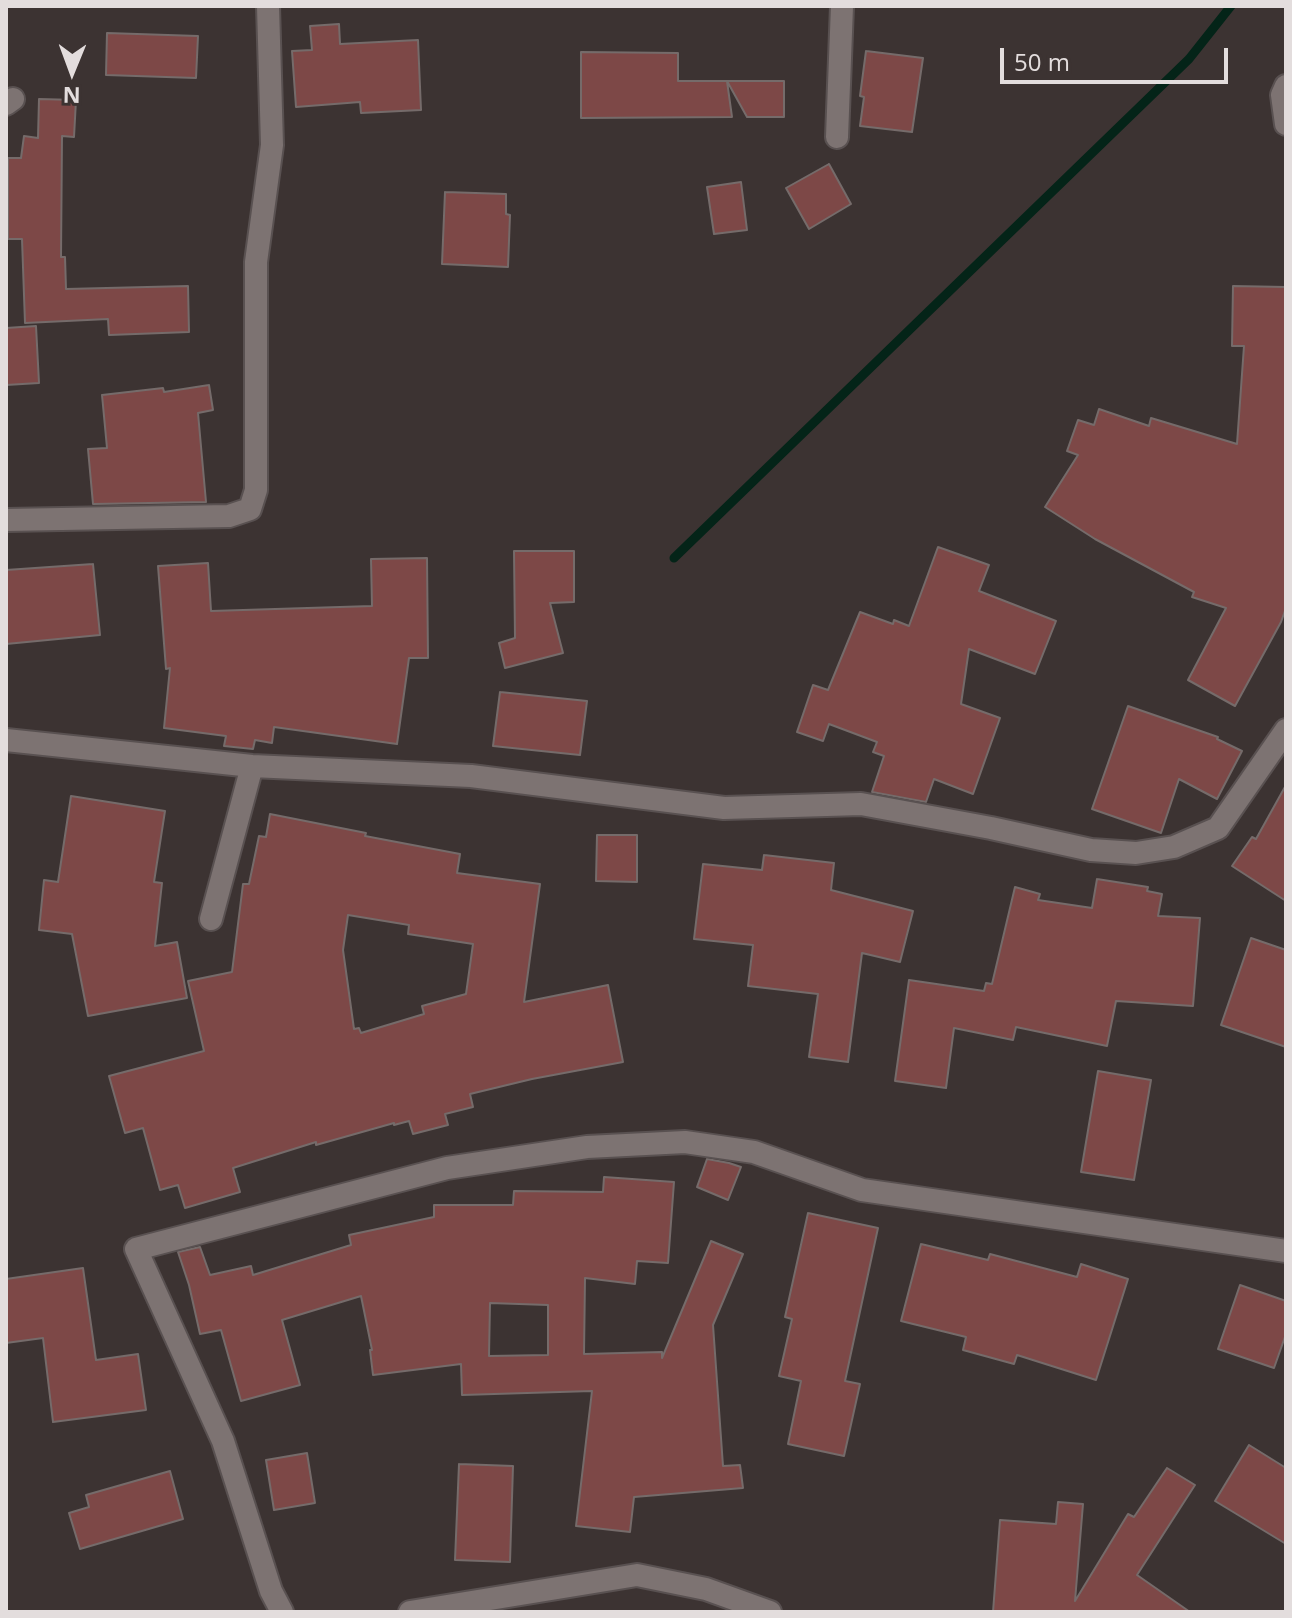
<!DOCTYPE html>
<style>
body{margin:0}
#map{position:relative;width:1292px;height:1618px;overflow:hidden;background:#3c3332;font-family:"Open Sans",sans-serif}
canvas{display:block}
.frame{position:absolute;inset:0;border:8px solid #e3dddd;pointer-events:none}
.north{position:absolute;left:32px;top:32px;width:80px;height:80px;-webkit-text-stroke:6px #3c3332;paint-order:stroke;rotate:181deg;font-size:22px;font-weight:700;line-height:32px;text-align:center;color:#e3dddd}
.north::after{content:'';display:block;margin:auto;width:28px;height:36px;background:#e3dddd;clip-path:polygon(50% 0,100% 100%,50% 72%,0 100%)}
.scale{position:absolute;left:1000px;top:48px;width:228px;height:36px;box-sizing:border-box;border:4px solid #e3dddd;border-top:0;padding-left:10px;font-size:24px;line-height:28px;white-space:nowrap;color:#e3dddd;-webkit-text-stroke:6px #3c3332;paint-order:stroke}
</style>
<div id="map">
<canvas width="1292" height="1618"></canvas>
<div class="frame"></div>
<div class="north">N</div>
<div class="scale">50 m</div>
</div>
<script>
const ctx = document.querySelector('canvas').getContext('2d');
ctx.lineJoin = 'round';
const poly = rows => new Path2D(rows.map(r => 'M' + r).join(''));
function trace(path, color, width, dash) { ctx.strokeStyle = color; ctx.lineWidth = width; ctx.lineCap = dash ? 'butt' : 'round'; ctx.setLineDash(dash || []); ctx.stroke(path); }
function fillPath(path, color) { ctx.fillStyle = color; ctx.fill(path, 'evenodd'); }
const stream = poly([
 [674,558,1189,59,1231,6]
]);
const building = poly([
 [339,24,340,44,418,40,421,110,361,113,360,102,296,107,292,51,312,50,310,26,339,24],
 [107,33,198,36,196,78,106,75,107,33],
 [866,51,923,58,912,132,860,126,864,97,860,96,866,51],
 [581,52,678,53,678,81,784,81,784,117,747,117,727,81,732,117,581,118,581,52],
 [39,99,76,100,74,137,62,136,61,257,65,257,66,289,188,286,189,332,109,335,108,319,25,323,22,239,8,239,8,158,21,158,24,136,38,138,39,99],
 [829,164,851,204,809,229,786,188,829,164],
 [741,182,747,230,714,234,707,187,741,182],
 [445,192,506,194,506,214,510,215,508,267,442,264,445,192],
 [1233,286,1286,287,1286,608,1281,622,1235,706,1188,680,1226,608,1192,597,1194,592,1095,539,1045,507,1078,455,1067,451,1078,420,1094,425,1099,409,1149,426,1151,418,1237,444,1244,346,1232,346,1233,286],
 [36,326,39,383,6,385,6,328,36,326],
 [209,385,213,410,198,413,206,502,93,504,88,449,107,448,102,395,163,388,164,392,209,385],
 [938,547,989,565,979,591,1056,621,1035,674,969,649,961,704,1000,718,973,794,934,779,926,802,872,792,884,756,873,752,877,742,829,724,823,741,797,732,813,685,828,690,860,612,893,624,894,620,909,626,938,547],
 [514,551,574,551,574,602,550,603,563,653,505,668,499,643,515,638,514,551],
 [427,558,428,658,409,658,397,744,274,727,272,743,255,740,253,749,224,746,226,736,164,728,170,668,166,669,158,566,208,563,211,611,372,606,371,559,427,558],
 [93,564,100,635,6,644,6,570,93,564],
 [500,692,587,701,580,755,493,746,500,692],
 [1128,706,1218,737,1217,739,1242,751,1217,799,1179,779,1161,833,1092,809,1128,706],
 [1286,785,1286,901,1232,866,1252,837,1256,839,1286,785],
 [71,796,165,811,154,882,162,883,155,946,177,942,187,998,88,1016,72,934,39,930,44,880,58,882,71,796],
 [270,814,366,833,365,836,460,854,457,873,540,884,524,1002,608,985,623,1062,532,1079,470,1094,473,1107,445,1114,448,1125,413,1134,409,1121,394,1125,394,1123,316,1145,316,1142,233,1168,240,1192,185,1208,178,1185,160,1190,143,1128,125,1133,109,1076,204,1051,188,981,232,972,243,884,249,884,259,836,266,837,270,814],
 [348,915,409,925,408,934,473,944,466,994,422,1006,424,1014,361,1033,359,1028,354,1029,343,950,348,915],
 [597,835,637,835,637,882,596,881,597,835],
 [764,855,834,863,831,890,913,911,900,962,862,953,848,1062,809,1057,818,994,748,986,753,945,694,939,703,864,762,870,764,855],
 [1097,879,1148,887,1147,891,1162,894,1158,916,1200,918,1193,1006,1116,1001,1107,1046,1016,1027,1013,1040,954,1028,946,1088,895,1081,909,980,984,991,986,983,992,984,1015,887,1040,894,1038,900,1092,908,1097,879],
 [1251,938,1286,950,1286,1047,1221,1025,1251,938],
 [1098,1071,1151,1080,1134,1180,1081,1172,1098,1071],
 [707,1159,729,1163,741,1167,728,1200,697,1187,707,1159],
 [604,1177,674,1182,668,1263,637,1261,635,1284,585,1278,584,1354,662,1352,662,1358,711,1241,743,1254,713,1325,723,1466,740,1465,743,1488,634,1497,630,1532,576,1526,592,1391,462,1395,461,1364,373,1375,370,1350,372,1350,361,1296,282,1320,300,1385,241,1401,221,1330,200,1334,189,1285,178,1252,200,1247,210,1275,251,1266,253,1275,351,1245,349,1235,434,1217,434,1205,513,1205,514,1191,603,1192,604,1177],
 [490,1303,548,1305,548,1355,489,1356,490,1303],
 [808,1213,878,1228,845,1381,860,1384,844,1456,788,1444,801,1381,779,1376,792,1319,785,1317,808,1213],
 [921,1244,988,1260,990,1254,1077,1277,1081,1264,1128,1279,1096,1380,1017,1355,1014,1364,963,1350,966,1337,901,1321,921,1244],
 [83,1268,96,1360,138,1354,146,1410,53,1422,43,1338,6,1343,6,1279,83,1268],
 [1240,1285,1286,1301,1286,1334,1274,1368,1218,1349,1240,1285],
 [1249,1445,1286,1468,1286,1544,1215,1501,1249,1445],
 [307,1453,315,1503,274,1510,266,1460,307,1453],
 [459,1464,513,1466,510,1562,455,1560,459,1464],
 [1167,1468,1195,1485,1137,1575,1190,1612,993,1612,1000,1520,1056,1524,1058,1502,1083,1504,1075,1601,1128,1514,1134,1517,1167,1468],
 [170,1471,183,1519,80,1549,69,1513,89,1507,86,1495,170,1471]
]);
const minor = poly([
 [1286,86,1282,95,1286,124],
 [6,104,13,99],
 [837,137,842,6],
 [6,520,229,516,250,509,256,490,256,262,272,145,268,6],
 [6,740,252,766,471,776,724,808,861,804,991,828,1091,850,1136,853,1174,847,1218,828,1286,730],
 [211,919,252,766],
 [282,1612,271,1591,223,1441,136,1249,447,1168,587,1147,685,1142,754,1152,862,1190,1286,1251],
 [410,1612,637,1575,706,1589,770,1612]
]);
trace(stream, '#042418', 9);
fillPath(building, '#7d4847');
trace(building, '#756b6a', 2);
trace(minor, '#595151', 26);
trace(minor, '#7d7372', 22);
</script>
